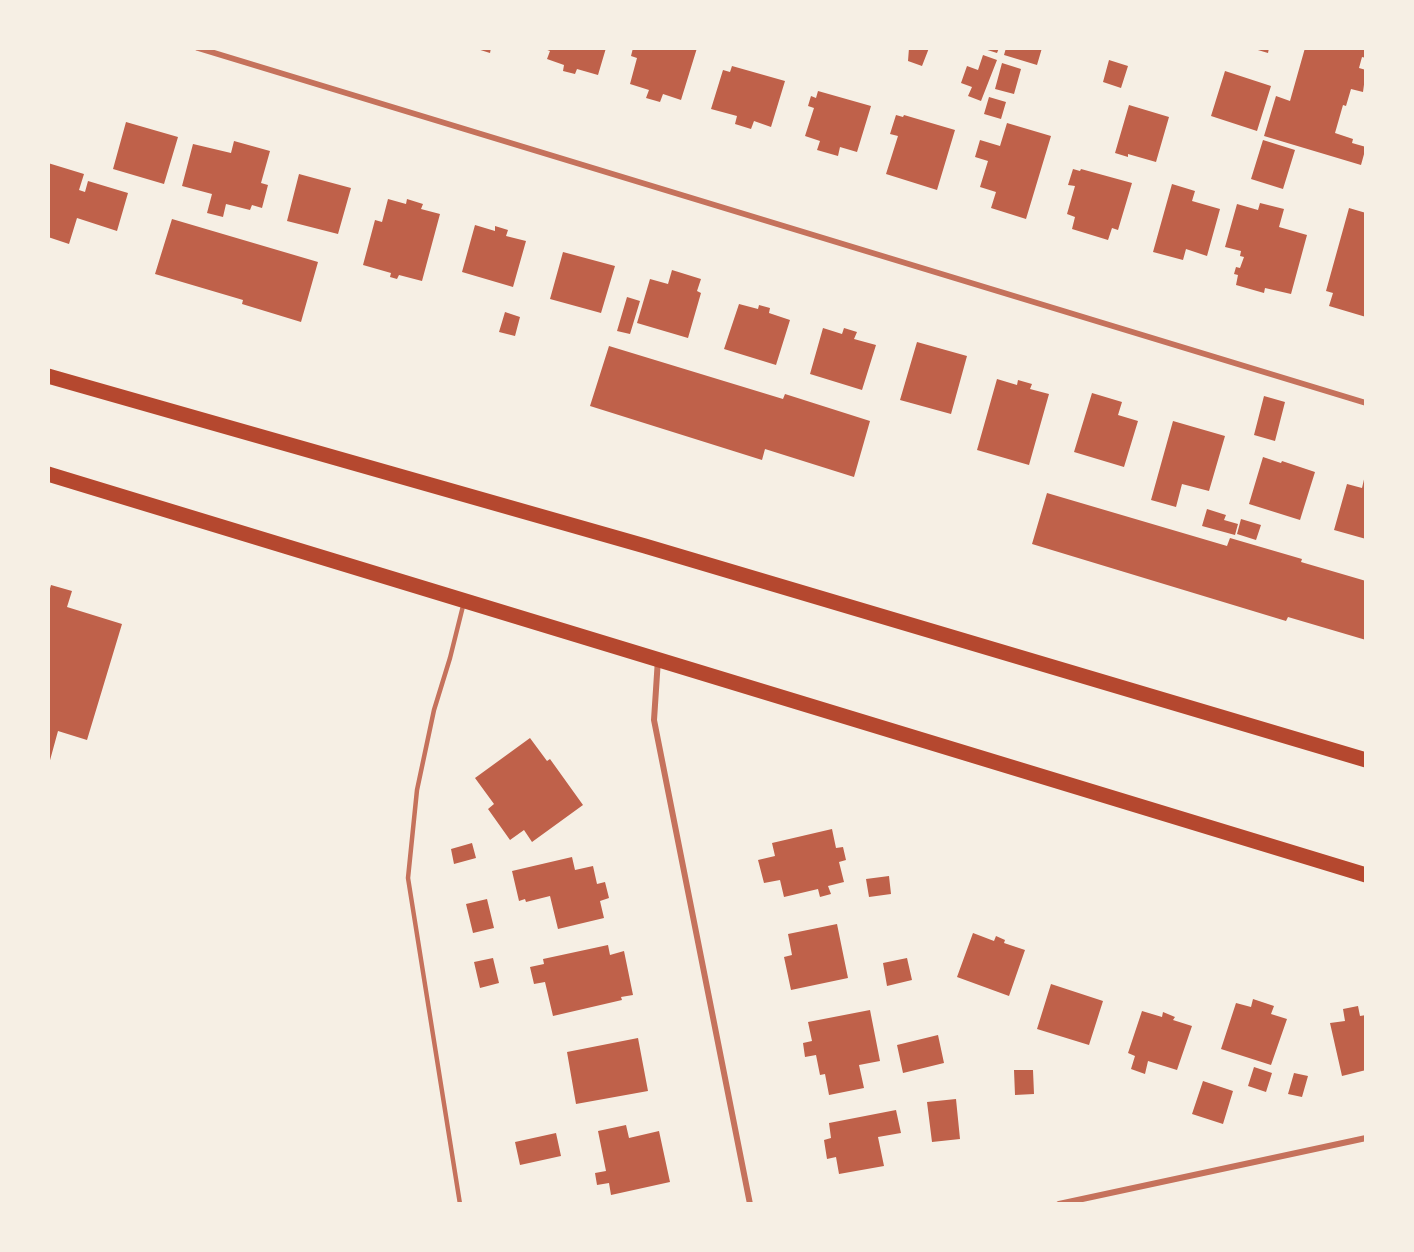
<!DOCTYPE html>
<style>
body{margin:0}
#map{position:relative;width:1414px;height:1252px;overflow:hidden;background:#f6efe4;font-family:Raleway,sans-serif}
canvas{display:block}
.frame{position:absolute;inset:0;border:50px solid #f6efe4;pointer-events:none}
</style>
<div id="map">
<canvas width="1414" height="1252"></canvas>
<div class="frame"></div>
</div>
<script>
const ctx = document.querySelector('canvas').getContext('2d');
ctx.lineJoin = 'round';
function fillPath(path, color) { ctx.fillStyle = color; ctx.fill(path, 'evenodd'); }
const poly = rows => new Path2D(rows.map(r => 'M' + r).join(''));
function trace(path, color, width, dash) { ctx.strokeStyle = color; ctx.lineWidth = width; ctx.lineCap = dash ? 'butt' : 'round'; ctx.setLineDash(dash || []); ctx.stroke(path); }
const building = poly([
 [474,48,491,48,490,53],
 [542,48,606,48,598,75,577,69,575,74,563,71,564,65,547,59,550,51],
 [633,48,697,48,681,100,663,94,660,102,646,98,649,90,630,84,637,58,631,56],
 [909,48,929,48,922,66,908,61],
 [981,48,999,48,997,53],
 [1006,48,1042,48,1037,65,1004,55],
 [1251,48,1269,48,1268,53],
 [1305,48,1366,48,1366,58,1362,57,1359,68,1366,70,1363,92,1351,89,1346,106,1343,105,1335,133,1353,139,1352,143,1366,147,1361,165,1264,136,1276,96,1290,101],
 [983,55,997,60,981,101,968,96,972,87,961,83,967,66,978,70],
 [1109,60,1128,66,1121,88,1103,82],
 [1002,63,1021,69,1014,94,995,89],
 [732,66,785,81,771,127,754,121,751,129,735,124,737,116,711,109,723,70,730,72],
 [1225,71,1271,86,1257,131,1211,116],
 [818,91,871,106,857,152,840,147,838,156,817,150,820,141,805,136,814,108,808,106,811,96,816,98],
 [989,97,1006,102,1001,119,984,114],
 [1129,105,1169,117,1156,162,1128,154,1128,157,1115,153],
 [896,115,903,117,904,115,955,130,937,190,886,174,898,136,890,134],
 [126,122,178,137,164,184,113,169],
 [1007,123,1051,136,1026,219,991,208,996,192,980,187,988,161,975,157,980,140,1000,146],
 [1263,140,1295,150,1283,189,1251,179],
 [234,141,270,151,261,183,268,185,262,208,252,205,250,210,226,204,223,217,207,213,212,194,182,186,193,144,231,153],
 [48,163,84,174,79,190,85,192,88,181,128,193,117,231,77,218,69,244,48,237],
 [1073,169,1080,171,1081,169,1132,183,1118,230,1112,228,1108,240,1072,229,1075,217,1067,214,1075,186,1068,185],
 [299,174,351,188,338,234,287,221],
 [1172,184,1195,191,1192,201,1220,209,1207,256,1186,249,1183,260,1153,252],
 [388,199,406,204,407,199,423,204,421,209,440,214,422,281,399,275,397,279,390,277,391,273,363,265,375,220,382,222],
 [1260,203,1284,209,1279,227,1307,235,1291,294,1265,288,1264,293,1236,285,1238,275,1234,274,1236,267,1240,268,1244,257,1240,256,1241,251,1225,247,1237,204,1258,210],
 [1349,208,1366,213,1366,317,1329,306,1333,293,1326,291],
 [172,219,318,262,301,322,242,304,243,300,155,274],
 [475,225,495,231,495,226,508,230,506,236,526,241,513,287,462,272],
 [563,252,615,266,601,313,550,299],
 [672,270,701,279,697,291,701,293,688,338,637,323,650,279,668,284],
 [627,297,640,301,630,334,617,331],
 [739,304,758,309,759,305,770,308,769,313,790,320,776,365,724,349],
 [505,312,520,317,515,336,499,332],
 [823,328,842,334,844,328,857,332,854,339,876,345,862,390,810,374],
 [917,342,967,356,951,414,900,400],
 [609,346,783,399,785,394,870,421,854,477,765,449,762,460,590,406],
 [997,379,1017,385,1018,380,1032,384,1030,389,1049,394,1029,465,977,450],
 [1092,393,1122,402,1118,415,1138,421,1124,467,1074,452],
 [1264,396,1285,402,1275,441,1254,435],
 [1173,421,1225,436,1209,491,1182,484,1176,507,1151,500],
 [1263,457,1281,463,1282,461,1315,472,1300,520,1249,504],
 [1365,475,1366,476,1366,539,1334,530,1347,484,1362,488],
 [1047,493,1227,546,1230,538,1302,559,1301,562,1366,581,1366,640,1288,617,1286,621,1032,544],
 [1207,509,1226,515,1224,520,1238,524,1235,535,1202,526],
 [1241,519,1261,525,1256,540,1237,534],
 [51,585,72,591,67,607,122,624,87,740,58,731,49,764,48,596],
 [530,738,547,761,550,759,583,805,532,842,524,830,510,840,488,809,494,804,475,778],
 [832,829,836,848,843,847,846,860,839,862,844,882,828,886,831,894,820,897,818,889,784,897,780,880,764,883,758,860,775,856,772,843],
 [472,843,476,858,454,864,451,849],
 [572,857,575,870,593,866,597,884,605,882,609,898,600,901,604,918,558,929,550,896,526,902,525,899,519,901,512,871],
 [889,876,891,894,869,897,866,879],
 [487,899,494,928,473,933,466,904],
 [837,924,848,978,791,990,784,957,792,955,788,934],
 [973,933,994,941,996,936,1005,940,1004,943,1025,950,1009,996,957,977],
 [608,945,610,955,624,951,633,995,621,997,622,1000,553,1016,545,982,534,984,530,967,544,964,543,959],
 [493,958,499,983,480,988,474,962],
 [907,958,912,980,887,986,883,963],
 [1051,984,1103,1001,1089,1045,1037,1029],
 [1253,999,1274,1006,1271,1014,1287,1019,1271,1065,1221,1049,1236,1003,1251,1007],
 [1358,1006,1360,1016,1366,1015,1366,1070,1342,1076,1330,1023,1345,1021,1343,1009],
 [870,1010,880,1061,859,1065,864,1088,829,1095,825,1074,820,1075,816,1055,805,1057,803,1043,812,1041,808,1022],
 [1142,1011,1162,1017,1163,1012,1175,1017,1173,1020,1192,1026,1177,1070,1148,1061,1145,1074,1131,1069,1135,1056,1128,1053],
 [938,1035,944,1063,903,1073,897,1045],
 [638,1038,648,1091,576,1104,567,1052],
 [1254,1067,1272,1073,1266,1092,1248,1086],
 [1014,1070,1033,1070,1034,1094,1015,1095],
 [1294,1073,1308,1076,1302,1097,1288,1094],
 [1203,1081,1233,1091,1223,1124,1192,1114],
 [956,1099,960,1139,932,1142,927,1102],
 [896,1110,901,1133,878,1137,884,1166,839,1174,836,1157,827,1159,824,1140,831,1138,829,1123],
 [626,1125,629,1138,659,1131,670,1182,611,1195,609,1183,597,1185,595,1173,606,1171,598,1131],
 [556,1133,561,1156,520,1165,515,1142]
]);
const service = poly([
 [460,1204,408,878,417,790,434,710,450,658,464,602]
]);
const minor = poly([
 [198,48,1366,403],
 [658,659,654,720,750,1204],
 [1059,1204,1366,1138]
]);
const primary = poly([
 [48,376,645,546,1366,760],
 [48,474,1366,875]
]);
fillPath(building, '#bf614a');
trace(service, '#c5725c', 4.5);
trace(minor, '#c5725c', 6);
trace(primary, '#b5482f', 15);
</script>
